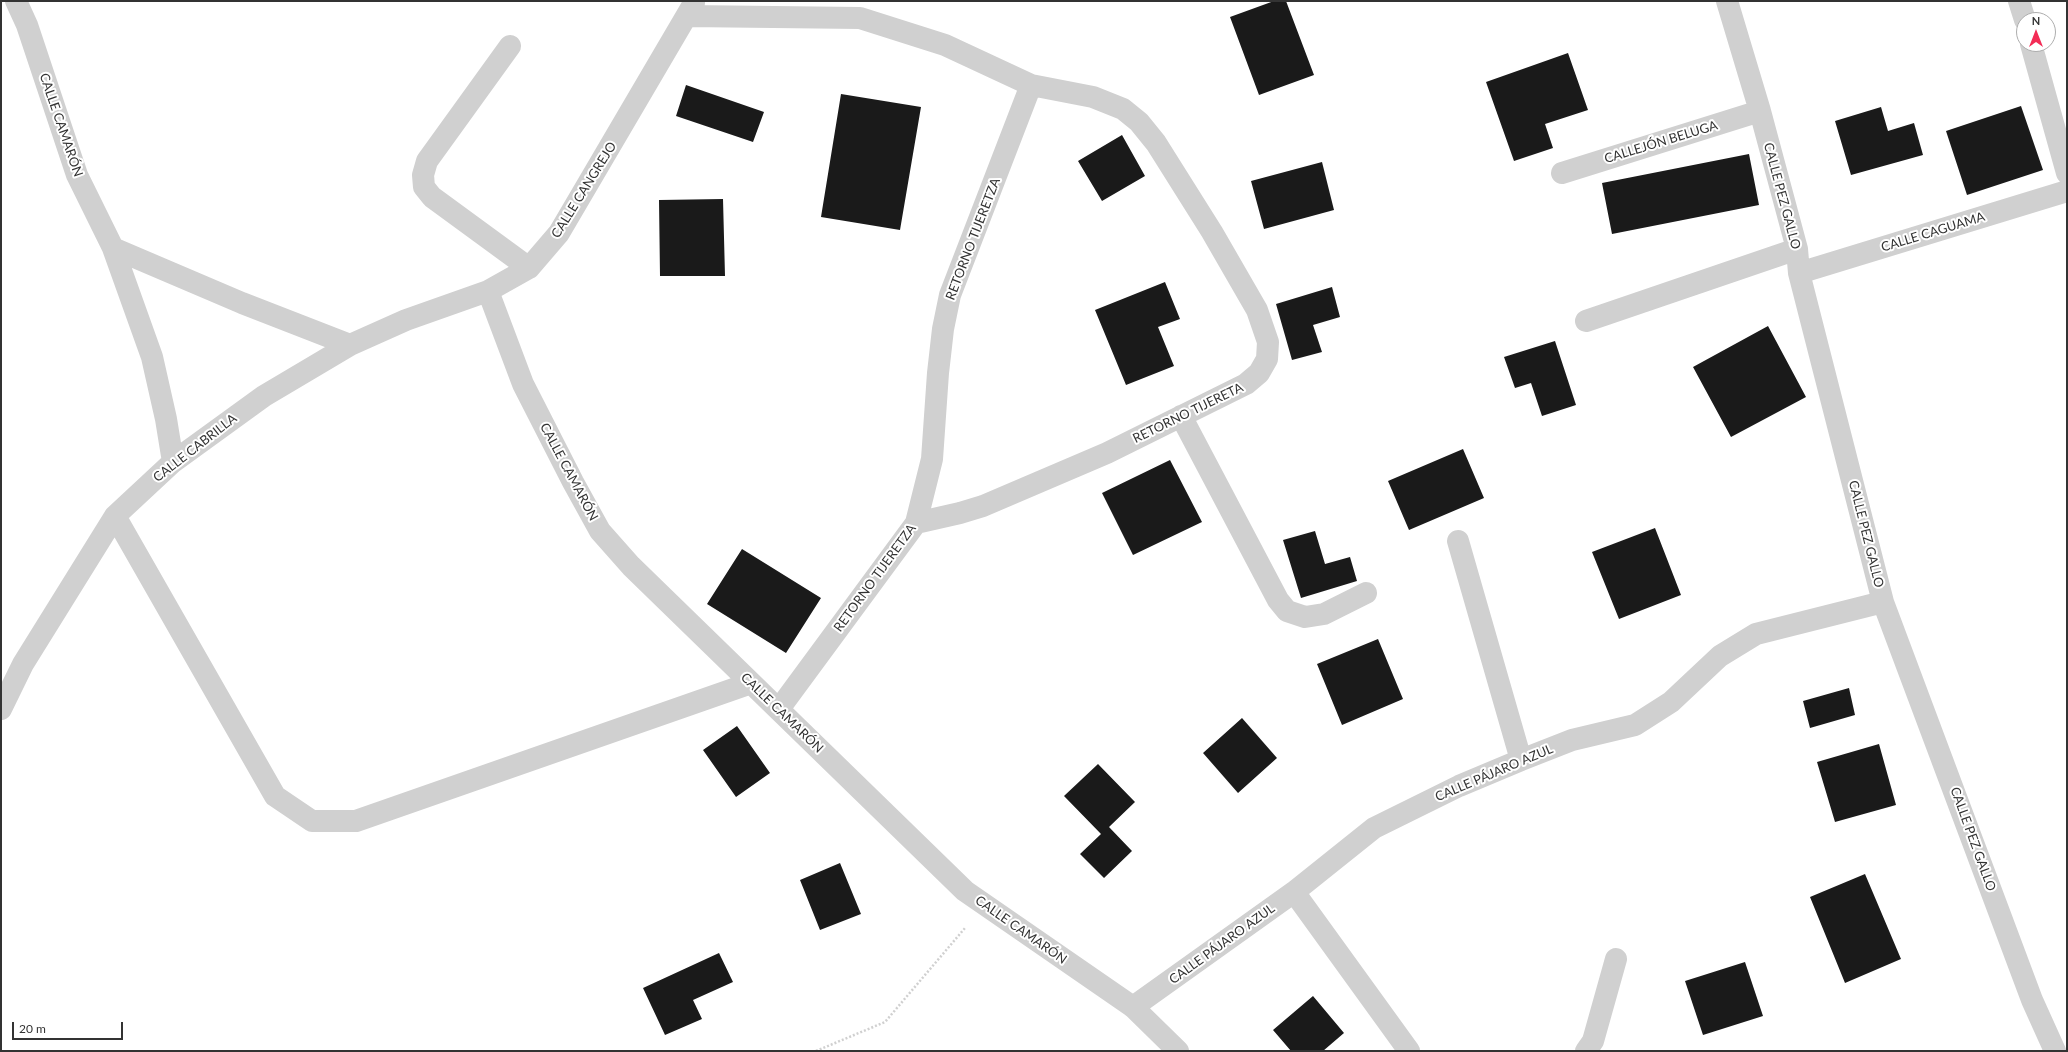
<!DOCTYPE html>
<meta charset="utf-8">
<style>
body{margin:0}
#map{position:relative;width:2068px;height:1052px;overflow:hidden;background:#fff;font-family:Lato,sans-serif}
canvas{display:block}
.frame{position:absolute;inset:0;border:2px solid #333;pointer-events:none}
.north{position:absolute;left:2016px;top:12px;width:40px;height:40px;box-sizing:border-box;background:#fff;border:1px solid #adadad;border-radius:50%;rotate:0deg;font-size:11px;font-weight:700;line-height:16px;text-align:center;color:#333}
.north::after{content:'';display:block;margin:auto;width:14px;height:18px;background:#f32c56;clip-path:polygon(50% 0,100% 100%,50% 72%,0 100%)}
.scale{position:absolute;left:12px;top:1022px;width:111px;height:18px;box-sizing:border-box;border:2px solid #333;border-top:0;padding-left:5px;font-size:12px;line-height:14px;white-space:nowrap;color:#333;-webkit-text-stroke:3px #fff;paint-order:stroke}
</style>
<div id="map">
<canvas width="2068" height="1052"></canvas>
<div class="frame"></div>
<div class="north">N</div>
<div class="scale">20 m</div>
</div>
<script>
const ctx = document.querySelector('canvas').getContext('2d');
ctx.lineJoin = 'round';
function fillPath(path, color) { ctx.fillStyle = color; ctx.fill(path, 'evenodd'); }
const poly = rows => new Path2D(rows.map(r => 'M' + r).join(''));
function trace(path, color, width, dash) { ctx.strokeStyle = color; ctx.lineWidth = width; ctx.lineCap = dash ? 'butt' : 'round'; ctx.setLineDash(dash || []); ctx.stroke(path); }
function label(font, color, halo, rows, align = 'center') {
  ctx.font = font + ' Lato,sans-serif'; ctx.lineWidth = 4; ctx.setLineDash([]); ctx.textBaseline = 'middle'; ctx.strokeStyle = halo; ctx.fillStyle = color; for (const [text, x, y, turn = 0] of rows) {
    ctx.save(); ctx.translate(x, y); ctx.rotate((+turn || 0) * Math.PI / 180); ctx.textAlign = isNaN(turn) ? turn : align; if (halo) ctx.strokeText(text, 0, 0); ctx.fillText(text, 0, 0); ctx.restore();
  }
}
const building = poly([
 [1274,1,1286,1,1314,75,1259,95,1230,17],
 [1568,53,1588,110,1545,124,1553,148,1514,161,1486,82],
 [686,85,764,112,753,142,676,116],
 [841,94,921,107,900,230,821,217],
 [2021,106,2043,170,1967,195,1946,131],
 [1881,107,1888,131,1914,123,1923,155,1851,175,1835,121],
 [1122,135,1145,176,1102,201,1078,161],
 [1749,154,1759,205,1612,234,1602,183],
 [1322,162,1334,210,1264,229,1251,181],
 [723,199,725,276,660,276,659,200],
 [1165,282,1180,319,1158,327,1174,366,1126,385,1095,310],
 [1332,287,1340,317,1313,325,1322,352,1292,360,1276,304],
 [1768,326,1806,397,1731,437,1693,367],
 [1555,341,1576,405,1542,416,1531,383,1515,388,1504,357],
 [1463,449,1484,498,1409,530,1388,481],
 [1170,460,1202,522,1133,555,1102,493],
 [1655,528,1681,595,1619,619,1592,552],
 [1315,531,1325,564,1350,557,1357,581,1301,598,1283,540],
 [742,549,821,598,786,653,707,604],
 [1378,639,1403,699,1342,725,1317,664],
 [1849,688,1855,715,1810,728,1803,701],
 [1242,718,1277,758,1238,793,1203,753],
 [737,726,770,773,736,797,703,750],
 [1879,744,1896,805,1835,822,1817,762],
 [1098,764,1135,802,1109,827,1132,851,1104,878,1080,854,1101,834,1064,796],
 [840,863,861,914,820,930,800,880],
 [1865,874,1901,959,1845,983,1810,897],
 [719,953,733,982,693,1000,702,1019,665,1035,643,988],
 [1745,962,1763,1016,1703,1035,1685,981],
 [1313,996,1344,1033,1323,1051,1291,1051,1273,1030]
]);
const path = poly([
 [816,1051,885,1022,965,928]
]);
const minor = poly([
 [16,1,27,25,77,175,113,248,242,303,350,345],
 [1727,1,1760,111,1797,249,1799,273,1883,602,2032,1000,2055,1051],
 [2019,1,2025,20],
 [687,16,860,18,945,45,1031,85,950,295,943,329,938,373,932,459,916,523,779,709],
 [2031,44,2067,173],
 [510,46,427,161,423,175,424,187,432,197,529,268],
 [1562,173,1760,111],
 [113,248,152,357,166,419,173,462],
 [1799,273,2067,191],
 [488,291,523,384,573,482,600,531,631,566,965,891,1133,1007,1178,1051],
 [1586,321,1797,249],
 [1181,416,1278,600,1287,611,1305,617,1324,614,1366,593],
 [115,516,275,796,312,821,356,821,751,683],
 [916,523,960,513,983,506,1107,453,1246,384,1259,373,1267,359,1268,342,1257,310,1212,232,1156,143,1139,122,1123,109,1093,97,1031,85],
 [1458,541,1521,760],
 [1,709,23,664,115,516,173,462,264,396,350,345,406,320,488,291,529,268,559,233,694,3],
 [1294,892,1409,1051],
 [1133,1007,1294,892,1374,828,1459,786,1521,760,1572,740,1635,725,1671,702,1720,656,1756,634,1883,602],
 [1586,1051,1593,1041,1616,959]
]);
const streetNames = [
 ["CALLE CAMARÓN",61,125,71],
 ["CALLEJÓN BELUGA",1661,142,-17],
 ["CALLE CANGREJO",584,190,-58],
 ["CALLE PEZ GALLO",1782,196,75],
 ["CALLE CAGUAMA",1933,232,-17],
 ["RETORNO TIJERETZA",973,239,-69],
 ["RETORNO TIJERETA",1188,413,-26],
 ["CALLE CABRILLA",195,448,-38],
 ["CALLE CAMARÓN",569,472,62],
 ["CALLE PEZ GALLO",1866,534,76],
 ["RETORNO TIJERETZA",875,578,-54],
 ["CALLE CAMARÓN",782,713,44],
 ["CALLE PÁJARO AZUL",1494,773,-23],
 ["CALLE PEZ GALLO",1973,839,70],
 ["CALLE CAMARÓN",1021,930,35],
 ["CALLE PÁJARO AZUL",1222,944,-36]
];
fillPath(building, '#1a1a1a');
trace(path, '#d0d0d0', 2.5, [2, 2]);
trace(minor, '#d0d0d0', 22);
label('13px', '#333', '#fff', streetNames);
</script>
